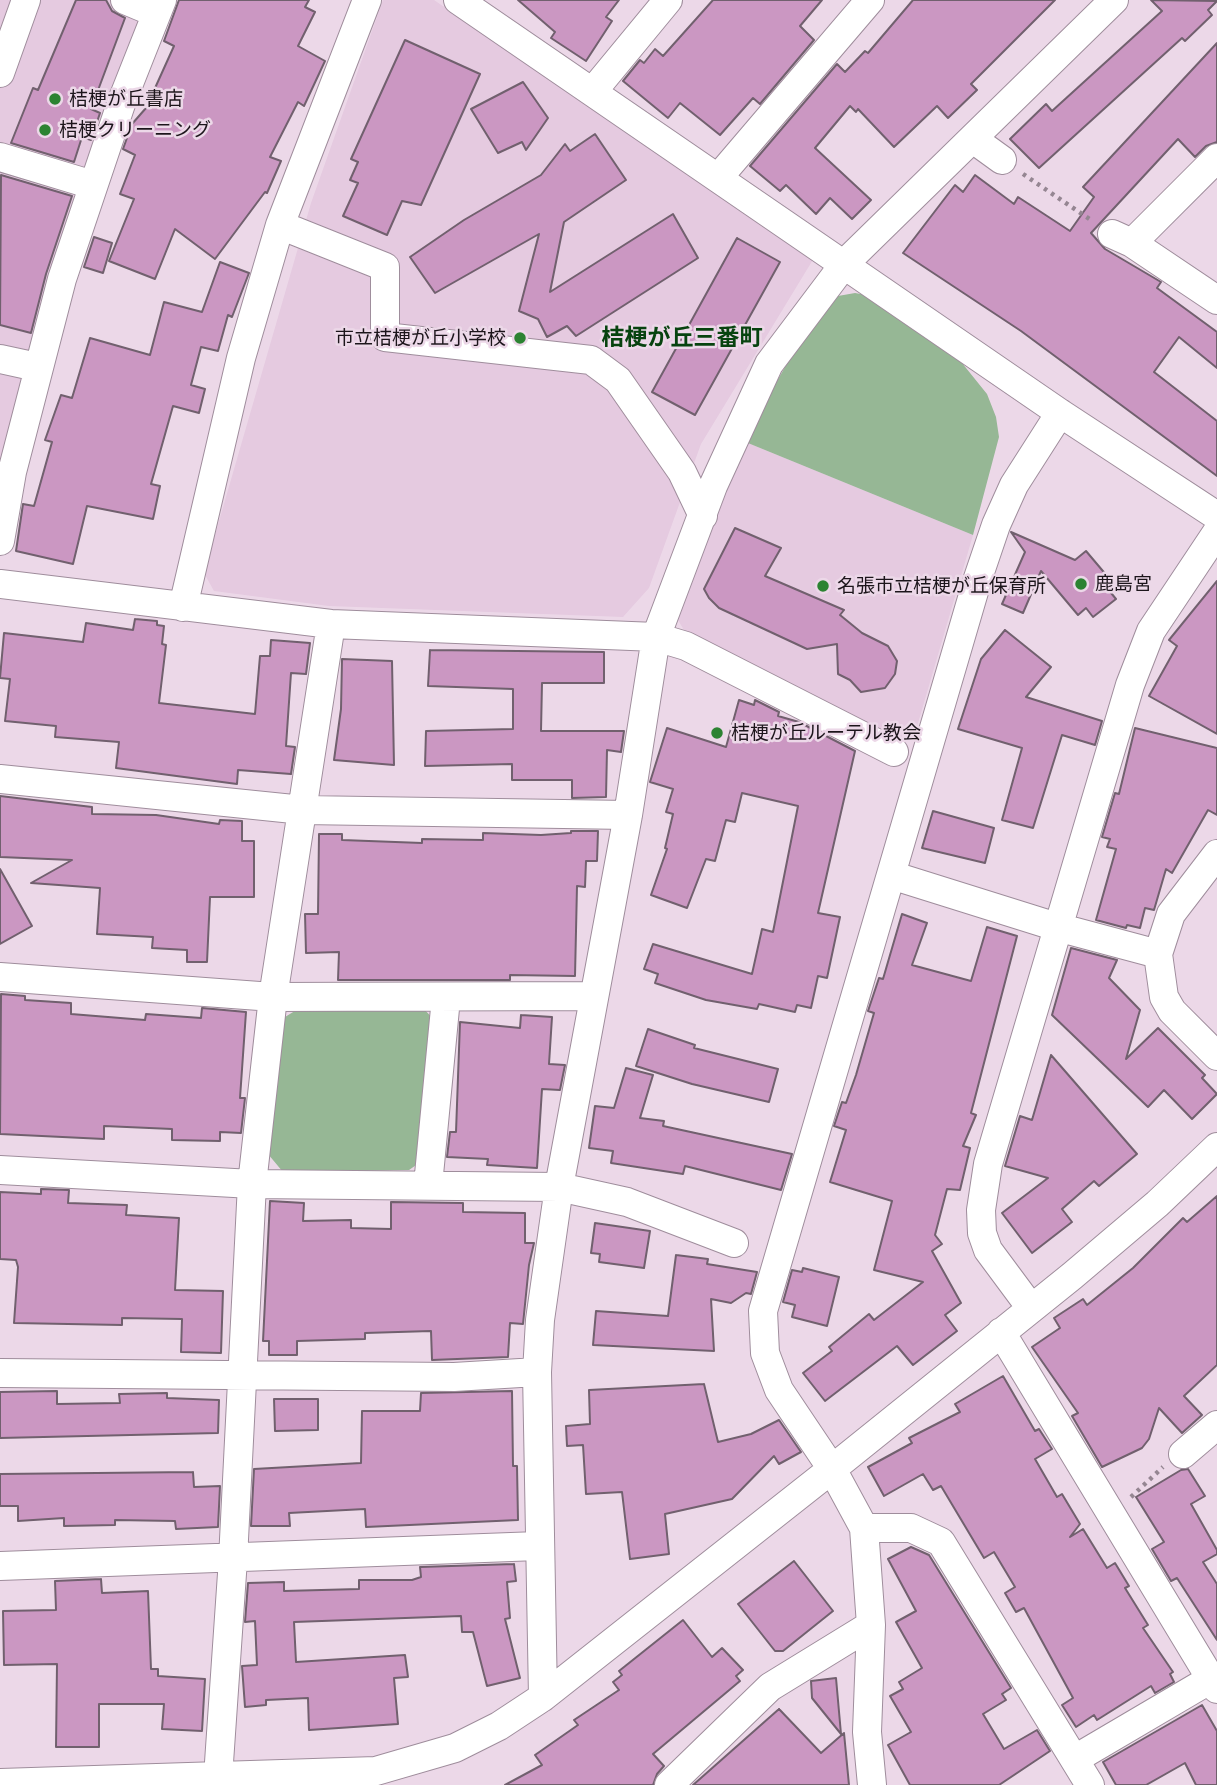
<!DOCTYPE html>
<meta charset="utf-8">
<style>
body{margin:0}
canvas{display:block;background:#ecd8e8}
</style>
<canvas width="1217" height="1785"></canvas>
<script>
const ctx = document.querySelector('canvas').getContext('2d');
ctx.lineJoin = 'round';
function fillPath(path, color) { ctx.fillStyle = color; ctx.fill(path, 'evenodd'); }
const poly = rows => new Path2D(rows.map(r => 'M' + r).join(''));
function trace(path, color, width, dash) { ctx.strokeStyle = color; ctx.lineWidth = width; ctx.lineCap = dash ? 'butt' : 'round'; ctx.setLineDash(dash || []); ctx.stroke(path); }
function label(font, color, halo, rows, align = 'center') {
  ctx.font = font + ' Montserrat,"Noto Sans JP",sans-serif'; ctx.lineWidth = 5; ctx.setLineDash([]); ctx.textBaseline = 'middle'; ctx.strokeStyle = halo; ctx.fillStyle = color; for (const [text, x, y, turn = 0] of rows) {
    ctx.save(); ctx.translate(x, y); ctx.rotate((+turn || 0) * Math.PI / 180); ctx.textAlign = isNaN(turn) ? turn : align; if (halo) ctx.strokeText(text, 0, 0); ctx.fillText(text, 0, 0); ctx.restore();
  }
}
const built = poly([
 [0,0,147,0,0,487],
 [383,0,434,0,814,258,701,444,649,588,623,617,329,606,214,591,204,573,311,203],
 [743,441,973,535,914,737,897,743,688,637,678,620,700,551]
]);
const green = poly([
 [855,293,866,295,962,363,987,394,996,417,999,437,973,535,743,441,789,360,826,309,838,296],
 [298,1009,424,1009,436,1022,422,1161,409,1170,283,1172,268,1154,285,1017]
]);
const building = poly([
 [76,0,106,0,112,11,125,18,91,109,100,113,91,140,82,137,74,162,11,143,33,88,38,90,76,0],
 [179,0,309,0,305,7,315,12,298,46,325,61,304,106,298,102,270,157,281,161,267,193,265,192,215,259,175,229,155,279,109,261,134,199,120,194,135,155,123,149,132,124,146,108,174,46,164,41,179,0],
 [518,0,619,0,606,17,612,21,586,61,551,38,555,32,518,0],
 [713,0,822,0,800,26,814,40,760,104,753,98,720,135,680,103,668,118,623,81,640,60,644,63,655,49,663,56,713,0],
 [913,0,1055,0,971,84,977,90,948,118,937,106,894,147,858,109,856,112,850,106,815,148,871,200,852,219,830,198,816,214,786,185,780,191,750,166,837,64,845,72,865,51,868,53,913,0],
 [1151,0,1217,1,1208,10,1212,15,1185,41,1182,38,1039,168,1010,139,1046,104,1052,111,1162,11,1151,0],
 [405,40,480,74,421,205,402,201,387,235,343,216,358,183,350,180,358,162,351,159,405,40],
 [1217,43,1217,142,1206,146,1195,157,1178,139,1091,233,1105,249,1161,282,1157,288,1217,332,1217,368,1179,337,1154,372,1217,421,1217,476,1021,331,903,253,955,185,963,192,975,175,1014,204,1018,197,1070,231,1094,197,1083,187,1217,43],
 [523,82,548,118,526,150,522,142,498,153,471,109,523,82],
 [595,134,626,180,564,222,550,292,673,214,698,258,576,336,567,326,547,337,538,319,519,311,539,234,435,293,410,257,464,220,541,175,565,144,570,151,595,134],
 [1,175,72,196,46,274,31,333,0,325,1,175],
 [94,237,112,243,103,273,84,267,94,237],
 [737,238,780,262,695,415,652,392,737,238],
 [220,262,249,273,232,317,228,315,218,351,201,347,191,385,205,389,199,413,173,406,151,484,160,486,153,519,87,506,73,564,16,551,23,504,34,506,52,442,45,440,61,395,72,398,90,338,150,355,164,302,202,312,220,262],
 [735,528,781,548,765,576,844,610,840,615,862,633,888,646,897,661,895,674,885,688,861,692,850,680,838,674,837,644,807,649,719,608,709,598,704,589,735,528],
 [1011,532,1075,560,1086,551,1113,583,1107,588,1116,599,1093,617,1086,608,1078,615,1041,571,1023,613,1002,604,1025,552,1011,532],
 [1217,581,1217,734,1149,696,1177,646,1169,640,1217,581],
 [135,619,157,621,157,625,164,626,162,644,166,645,159,703,255,714,260,656,270,656,271,640,310,643,306,674,291,673,286,746,295,747,291,774,238,770,237,784,116,768,119,742,55,737,56,726,5,721,10,679,0,678,4,633,83,642,86,623,133,630,135,619],
 [1005,630,1051,667,1026,697,1102,721,1095,745,1062,735,1033,828,1002,820,1022,748,958,729,981,659,1005,630],
 [430,650,604,652,604,683,542,683,541,731,624,731,621,752,607,750,606,797,572,798,572,780,512,780,512,764,425,766,426,731,513,729,513,689,428,686,430,650],
 [342,659,392,661,394,765,334,760,341,709,342,659],
 [739,700,754,705,755,700,779,712,778,716,799,722,855,751,818,913,840,917,827,978,818,976,811,1008,797,1005,795,1012,759,1004,757,1009,706,1000,655,983,658,974,644,969,653,944,752,974,762,929,773,932,798,806,742,793,735,822,726,820,715,861,706,859,687,908,651,895,667,849,665,848,673,814,666,812,673,789,650,782,667,728,726,747,739,700],
 [1135,728,1217,748,1217,815,1208,810,1172,873,1166,869,1154,910,1145,908,1140,928,1127,925,1126,928,1096,920,1116,849,1107,847,1110,839,1102,837,1115,793,1119,794,1135,728],
 [0,796,92,807,92,814,156,815,219,824,220,820,242,821,242,841,254,841,254,897,210,897,207,962,187,962,187,950,152,948,153,937,97,934,100,888,31,883,72,860,0,857,0,796],
 [933,811,994,828,985,863,922,848,933,811],
 [571,831,598,831,597,861,586,861,585,887,577,886,575,976,510,975,510,980,338,980,339,952,306,953,305,914,318,914,319,834,342,834,342,840,422,843,422,839,483,840,483,833,541,835,571,833,571,831],
 [0,869,32,926,0,944,0,869],
 [902,914,927,923,912,965,971,981,987,927,1017,936,971,1113,976,1115,963,1146,970,1148,960,1190,947,1189,935,1235,942,1244,932,1251,961,1303,945,1315,957,1331,913,1365,897,1346,825,1401,803,1373,832,1351,829,1347,869,1314,874,1320,923,1282,874,1270,892,1201,830,1182,846,1130,834,1126,842,1102,846,1103,856,1075,874,1013,868,1011,879,978,883,979,902,914],
 [1071,948,1117,960,1109,978,1140,1010,1126,1059,1158,1028,1205,1075,1202,1078,1217,1094,1192,1119,1164,1090,1148,1107,1052,1015,1071,948],
 [1,994,25,996,25,1000,71,1003,71,1014,145,1020,146,1014,201,1018,202,1008,246,1012,240,1098,245,1098,241,1133,220,1132,220,1141,172,1140,172,1129,104,1126,104,1139,0,1134,1,994],
 [521,1015,552,1017,549,1064,565,1065,560,1090,542,1089,537,1168,487,1165,488,1159,447,1157,450,1132,456,1132,460,1022,520,1028,521,1015],
 [648,1029,695,1045,694,1048,778,1069,769,1102,692,1084,636,1066,648,1029],
 [1051,1055,1137,1154,1099,1186,1094,1181,1062,1209,1072,1222,1032,1253,1002,1213,1048,1178,1005,1166,1020,1116,1032,1120,1051,1055],
 [626,1068,653,1075,640,1118,664,1121,663,1126,792,1154,781,1190,685,1166,683,1174,611,1163,613,1151,589,1148,595,1106,614,1108,626,1068],
 [41,1189,69,1190,68,1203,127,1205,126,1215,179,1218,175,1290,223,1291,221,1353,181,1352,182,1319,122,1318,122,1325,14,1323,18,1267,16,1260,0,1259,0,1192,41,1194,41,1189],
 [1217,1196,1217,1365,1184,1396,1202,1415,1182,1433,1159,1408,1149,1439,1142,1448,1102,1467,1072,1416,1078,1413,1032,1347,1060,1328,1054,1318,1083,1299,1087,1305,1133,1268,1183,1218,1187,1222,1217,1196],
 [270,1201,304,1203,303,1221,351,1220,351,1228,391,1229,391,1202,463,1203,463,1212,525,1213,525,1243,534,1243,529,1265,523,1324,510,1323,508,1357,432,1360,431,1331,365,1333,365,1339,297,1341,297,1355,269,1355,269,1341,263,1341,270,1201],
 [595,1223,650,1231,644,1268,599,1262,600,1254,591,1253,595,1223],
 [676,1255,708,1259,707,1264,757,1272,751,1294,746,1293,731,1303,711,1299,714,1351,593,1345,596,1311,668,1316,676,1255],
 [803,1268,839,1277,827,1326,792,1317,795,1305,783,1302,792,1270,802,1272,803,1268],
 [1003,1376,1035,1431,1039,1429,1052,1449,1035,1459,1057,1497,1062,1494,1080,1524,1070,1537,1083,1529,1107,1568,1115,1563,1129,1586,1125,1588,1148,1625,1143,1628,1173,1672,1170,1674,1174,1682,1155,1693,1151,1686,1097,1720,1094,1715,1076,1727,1062,1705,1073,1698,1024,1608,1016,1612,1005,1593,1015,1587,994,1552,984,1558,941,1486,933,1490,923,1474,884,1496,868,1467,912,1443,909,1438,960,1412,955,1404,1003,1376],
 [704,1384,718,1442,751,1434,779,1420,801,1452,779,1464,774,1456,732,1499,665,1514,669,1554,630,1559,622,1492,586,1494,583,1445,567,1446,566,1426,590,1424,589,1390,704,1384],
 [57,1391,57,1404,120,1403,119,1394,167,1393,167,1398,219,1400,218,1433,0,1438,0,1392,57,1391],
 [512,1391,513,1466,517,1466,518,1520,366,1527,365,1509,289,1513,290,1526,251,1526,254,1469,361,1463,362,1411,420,1411,421,1393,512,1391],
 [274,1399,318,1399,318,1430,275,1431,274,1399],
 [1188,1469,1205,1496,1191,1504,1217,1550,1217,1554,1203,1562,1217,1584,1217,1640,1177,1578,1171,1581,1152,1549,1164,1542,1136,1497,1181,1470,1188,1469],
 [193,1472,194,1487,220,1486,218,1527,176,1529,175,1521,115,1520,115,1525,64,1526,64,1518,18,1521,18,1506,0,1506,0,1474,193,1472],
 [911,1547,929,1555,1011,1688,1002,1694,1006,1700,983,1714,1004,1749,1037,1730,1050,1751,999,1785,910,1785,888,1745,911,1732,890,1696,903,1689,899,1682,922,1668,896,1622,916,1611,888,1559,911,1547],
 [794,1561,833,1611,783,1651,775,1651,738,1604,794,1561],
 [514,1564,516,1581,507,1582,510,1618,505,1619,520,1678,487,1686,473,1632,462,1632,461,1616,294,1622,296,1662,405,1655,408,1677,394,1678,398,1724,309,1730,308,1698,266,1700,266,1705,245,1707,242,1666,257,1665,255,1621,245,1622,248,1583,284,1582,284,1591,359,1589,359,1580,412,1580,421,1577,420,1567,514,1564],
 [101,1579,102,1593,148,1591,151,1669,158,1669,158,1676,205,1679,202,1731,162,1729,164,1704,99,1704,99,1747,56,1747,57,1664,4,1665,3,1611,56,1610,55,1581,101,1579],
 [683,1620,712,1657,722,1648,743,1670,736,1676,740,1681,653,1754,664,1766,657,1774,653,1785,505,1785,542,1765,535,1755,578,1725,574,1720,619,1690,613,1682,622,1675,619,1671,683,1620],
 [836,1678,841,1734,812,1698,811,1681,836,1678],
 [1202,1705,1217,1731,1217,1785,1196,1785,1185,1763,1146,1785,1116,1785,1103,1762,1202,1705],
 [779,1709,821,1753,844,1733,849,1785,693,1785,779,1709]
]);
const path = poly([
 [1023,174,1091,220],
 [1131,1497,1163,1467]
]);
const minor = poly([
 [125,0,156,13],
 [458,0,1060,413,1217,516],
 [0,73,26,0],
 [593,91,668,0],
 [973,139,1002,160],
 [0,157,93,185],
 [718,178,870,0],
 [280,225,385,267,385,337,591,360,618,380,682,472,703,516],
 [1112,234,1132,243,1217,300],
 [1132,243,1217,158],
 [0,359,37,367],
 [0,541,12,472,62,279,122,101,162,0],
 [0,584,331,624,656,637,686,646,894,752],
 [183,607,241,358,280,225,367,0],
 [0,779,303,810,628,815],
 [1217,854,1171,914,1158,954,1164,997,1172,1011,1217,1056],
 [891,875,1057,927,1158,954],
 [0,977,273,997,593,996],
 [0,1170,252,1184,559,1187,627,1202,734,1243],
 [428,1185,446,998],
 [1031,1308,988,1250,982,1233,981,1210,988,1164,1130,685,1151,631,1217,532],
 [1001,1332,1217,1689],
 [0,1373,454,1377,537,1372],
 [1183,1454,1217,1425],
 [864,1528,911,1528,941,1542,1090,1785],
 [0,1566,538,1546],
 [543,1697,537,1372,540,1320,559,1187,628,815,656,637,713,486,769,364,845,263,1114,0],
 [1075,1759,1211,1679],
 [218,1777,233,1559,252,1184,273,997,331,624],
 [0,1783,376,1771,455,1748,499,1726,543,1697,832,1469,1072,1276,1157,1204,1217,1147],
 [669,1785,770,1687,871,1625],
 [872,1785,867,1732,871,1625,864,1528,832,1469,779,1390,765,1353,763,1311,978,578,996,525,1014,485,1060,413]
]);
const markers = [
 [55,99,7,"#2c8332"],
 [45,130,7,"#2c8332"],
 [520,338,7,"#2c8332"],
 [1081,584,7,"#2c8332"],
 [823,586,7,"#2c8332"],
 [717,733,7,"#2c8332"]
];
const poiNames = [
 ["桔梗が丘書店",69,99],
 ["桔梗クリーニング",59,130],
 ["市立桔梗が丘小学校",506,338,"right"],
 ["鹿島宮",1095,584],
 ["名張市立桔梗が丘保育所",837,586],
 ["桔梗が丘ルーテル教会",731,733]
];
const quarterNames = [
 ["桔梗が丘三番町",682,338]
];
fillPath(built, '#e5cae0');
fillPath(green, '#96b795');
fillPath(building, '#cb97c2');
trace(building, '#71606e', 2);
trace(minor, '#9f8d9c', 30);
trace(path, '#958692', 4.5, [3.5, 5]);
trace(minor, '#fff', 28);
for (const [x, y, r, color] of markers) { const dot = new Path2D(); dot.arc(x, y, r, 0, 2 * Math.PI); ctx.fillStyle = color; ctx.fill(dot); trace(dot, '#ecd8e8', 2.5); }
label('19px', '#1c151b', '#ecd8e8', poiNames, 'left');
label('bold 23px', '#07430f', '#ecd8e8', quarterNames);
</script>
